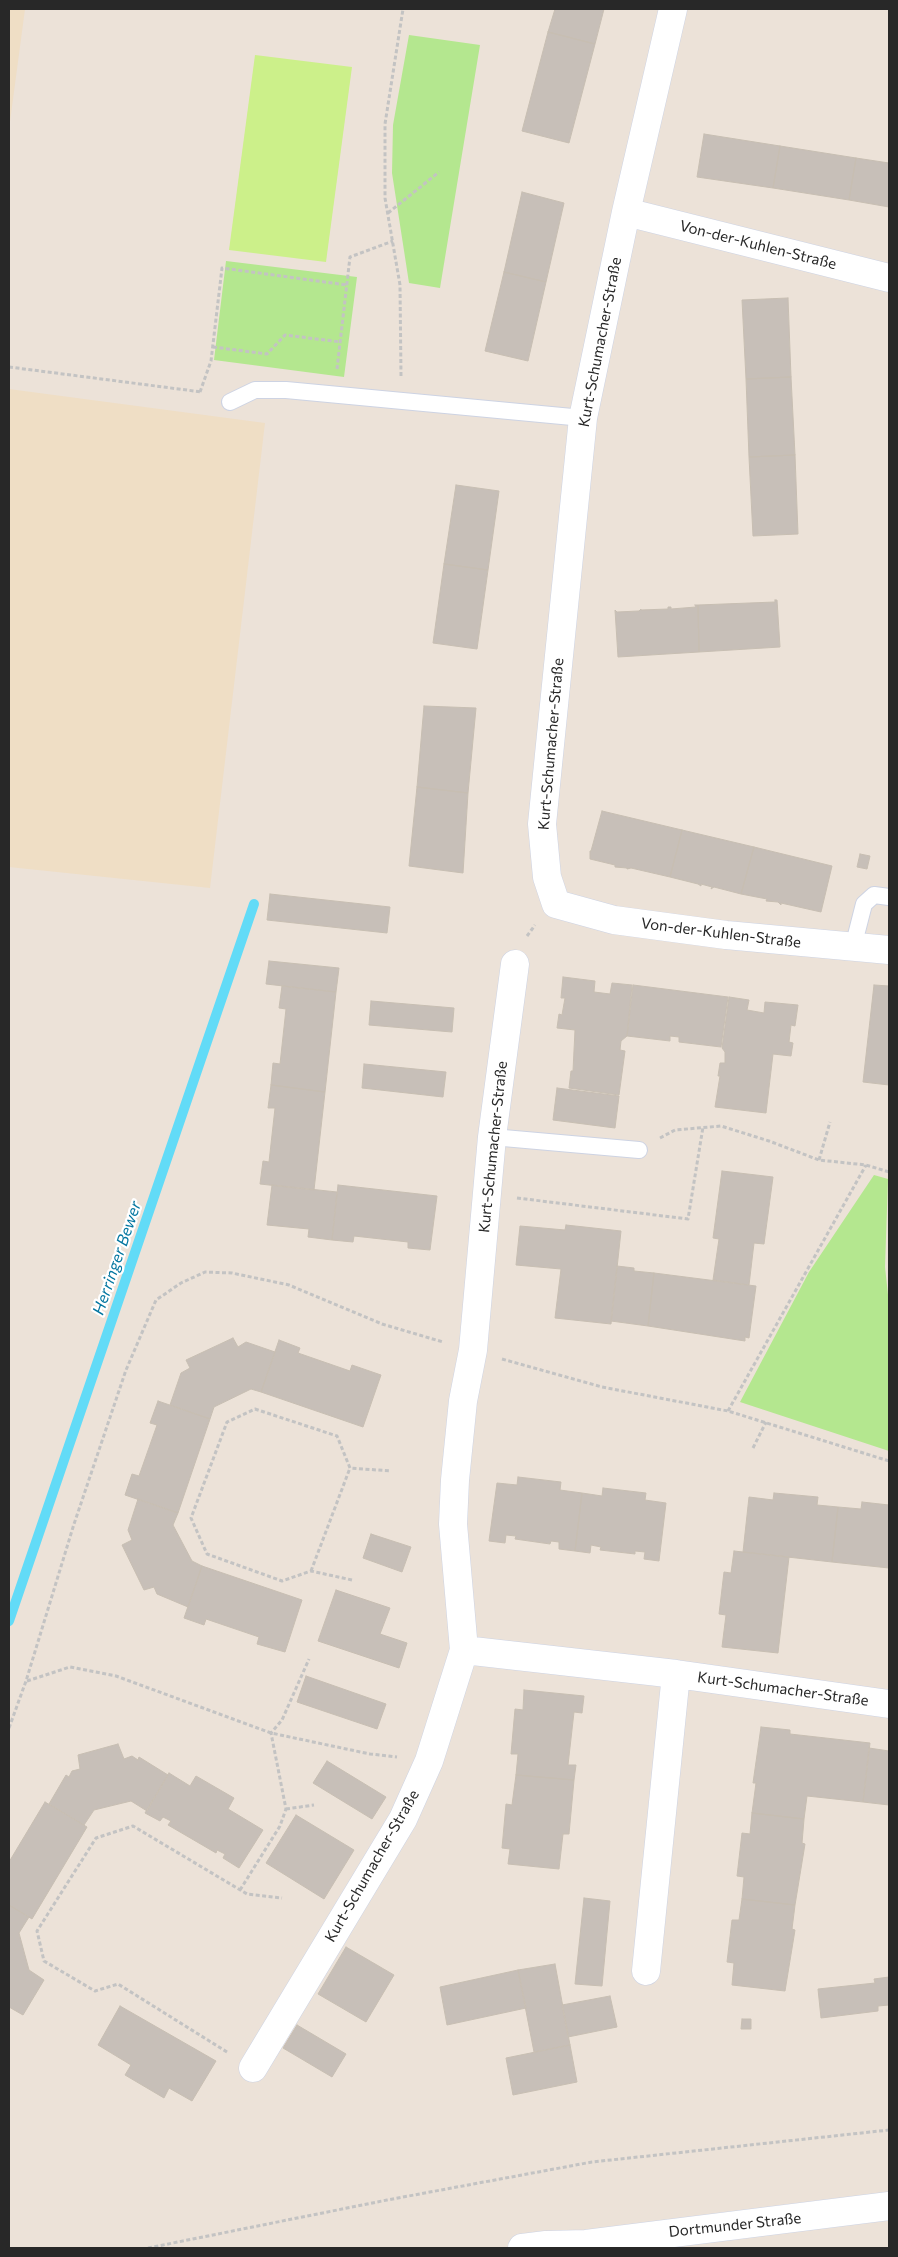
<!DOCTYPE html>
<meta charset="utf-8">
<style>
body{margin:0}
#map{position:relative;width:898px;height:2257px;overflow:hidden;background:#ece2d8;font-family:Commissioner,sans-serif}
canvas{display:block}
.frame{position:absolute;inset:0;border:10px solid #282828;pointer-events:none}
</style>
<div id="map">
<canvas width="898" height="2257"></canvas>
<div class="frame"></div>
</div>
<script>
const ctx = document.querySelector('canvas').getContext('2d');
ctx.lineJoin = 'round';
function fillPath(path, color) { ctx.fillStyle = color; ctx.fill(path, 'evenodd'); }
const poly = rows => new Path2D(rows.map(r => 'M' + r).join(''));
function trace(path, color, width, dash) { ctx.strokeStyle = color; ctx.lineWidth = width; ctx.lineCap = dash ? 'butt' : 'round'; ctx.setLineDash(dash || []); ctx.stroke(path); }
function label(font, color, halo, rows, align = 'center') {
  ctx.font = font + ' Commissioner,sans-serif'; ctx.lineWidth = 4.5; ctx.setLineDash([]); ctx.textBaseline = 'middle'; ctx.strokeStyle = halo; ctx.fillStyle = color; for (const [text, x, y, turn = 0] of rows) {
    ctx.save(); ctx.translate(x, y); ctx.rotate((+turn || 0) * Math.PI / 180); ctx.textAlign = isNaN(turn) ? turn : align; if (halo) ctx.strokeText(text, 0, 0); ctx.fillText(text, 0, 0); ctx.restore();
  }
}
const education = poly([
 [9,9,25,9,9,129],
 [9,389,265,423,210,888,9,867]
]);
const green = poly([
 [409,35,480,45,440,288,409,283,392,173,393,125],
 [226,261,357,277,344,377,214,360],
 [874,1175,888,1179,885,1267,889,1304,889,1451,740,1402,809,1272]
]);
const pitch = poly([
 [255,55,352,67,326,262,229,250]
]);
const stream = poly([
 [9,1621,254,904]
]);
const building = poly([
 [555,9,604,9,595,44,548,32,555,9],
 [548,32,595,44,569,143,522,131,548,32],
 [704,134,780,146,773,188,697,177,704,134],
 [780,146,856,158,849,200,773,188,780,146],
 [856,158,889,163,889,207,849,200,856,158],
 [522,192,564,203,546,282,504,272,522,192],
 [504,272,546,282,528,361,485,351,504,272],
 [788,298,791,377,746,379,742,300,788,298],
 [791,377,795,455,749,457,746,379,791,377],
 [795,455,798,534,753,536,749,457,795,455],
 [456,485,499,491,488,570,444,564,456,485],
 [444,564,488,570,477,649,433,643,444,564],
 [775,600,777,600,780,647,699,652,698,605,775,602,775,600],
 [695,605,698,605,699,652,618,657,615,610,617,612,639,611,641,609,641,610,668,609,668,607,671,607,671,609,696,607,695,605],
 [424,706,476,708,468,793,417,787,424,706],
 [417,787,468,793,463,873,409,866,417,787],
 [602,811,682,830,670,877,631,868,627,869,627,868,615,867,615,865,590,859,590,851,591,851,602,811],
 [682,830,754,847,741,894,714,887,711,889,712,887,701,884,701,886,698,884,670,877,682,830],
 [754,847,832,866,821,912,781,903,781,905,778,902,766,901,767,899,741,894,754,847],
 [860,854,870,856,867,869,857,867,860,854],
 [270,894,390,907,387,933,267,920,270,894],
 [269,961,339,968,336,992,266,984,269,961],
 [563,977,595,981,594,992,610,994,612,983,632,985,627,1036,621,1041,620,1050,625,1051,619,1095,569,1088,571,1071,573,1071,575,1030,557,1028,559,1014,562,1015,565,998,561,998,563,977],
 [633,985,728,997,721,1047,679,1042,679,1037,670,1036,670,1041,627,1036,633,985],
 [874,985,889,986,889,1085,863,1082,874,985],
 [282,986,336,992,325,1092,271,1085,273,1063,280,1064,286,1009,279,1008,282,986],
 [729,997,749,1000,747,1010,764,1013,765,1002,798,1005,795,1026,791,1025,789,1042,793,1043,791,1056,773,1054,766,1113,715,1107,720,1076,718,1076,720,1063,725,1063,725,1052,722,1048,729,997],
 [371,1001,454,1008,452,1032,369,1025,371,1001],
 [364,1064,446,1072,443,1097,362,1088,364,1064],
 [271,1085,325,1092,314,1190,260,1184,263,1161,269,1162,275,1108,268,1108,271,1085],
 [557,1088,619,1096,615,1128,553,1120,557,1088],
 [722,1171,773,1177,764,1244,754,1243,749,1285,713,1280,719,1239,713,1238,722,1171],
 [272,1185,337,1192,332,1240,308,1237,309,1229,267,1225,272,1185],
 [338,1185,437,1196,430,1250,408,1248,408,1242,354,1236,353,1242,332,1240,338,1185],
 [566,1225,621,1231,611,1324,555,1318,561,1269,516,1265,520,1226,565,1230,566,1225],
 [617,1266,634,1268,634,1271,654,1273,648,1326,611,1321,617,1266],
 [654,1273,756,1286,749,1338,745,1337,745,1341,648,1326,654,1273],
 [233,1338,238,1347,246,1342,275,1352,261,1392,251,1389,214,1407,210,1419,170,1405,181,1373,190,1368,186,1360,233,1338],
 [279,1340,300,1348,298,1353,350,1371,352,1365,381,1375,363,1427,261,1392,279,1340],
 [158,1401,210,1419,178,1513,125,1495,132,1474,139,1476,157,1425,150,1423,158,1401],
 [518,1477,561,1482,560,1490,582,1493,575,1551,559,1549,559,1542,551,1541,550,1544,515,1539,516,1536,506,1535,505,1543,489,1541,497,1483,517,1485,518,1477],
 [603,1488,646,1493,645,1500,666,1503,659,1561,644,1559,645,1552,635,1551,635,1554,600,1550,601,1547,591,1545,590,1553,575,1551,582,1493,602,1496,603,1488],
 [774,1493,818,1497,817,1505,838,1507,832,1562,743,1552,749,1497,773,1500,774,1493],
 [138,1499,178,1513,173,1525,192,1561,202,1566,188,1607,157,1594,154,1587,144,1590,122,1545,132,1540,128,1530,138,1499],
 [862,1502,889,1505,889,1568,832,1562,838,1507,861,1509,862,1502],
 [371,1534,411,1547,402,1572,363,1558,371,1534],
 [734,1551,789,1557,778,1653,722,1647,726,1615,719,1614,724,1572,731,1573,734,1551],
 [202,1566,302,1600,285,1652,257,1644,259,1637,206,1619,204,1625,184,1618,202,1566],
 [336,1590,390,1608,380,1634,407,1643,399,1668,318,1641,336,1590],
 [306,1676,386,1704,377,1729,297,1702,306,1676],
 [524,1690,584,1696,582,1713,574,1712,568,1765,576,1765,574,1780,516,1775,518,1754,511,1754,515,1709,523,1710,524,1690],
 [761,1727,790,1730,790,1734,870,1743,863,1802,807,1796,804,1819,752,1813,756,1783,753,1783,761,1727],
 [118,1744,124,1759,132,1756,138,1760,139,1757,168,1775,147,1811,131,1801,94,1810,84,1825,49,1804,66,1775,69,1777,72,1771,80,1769,78,1755,118,1744],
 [869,1748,889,1751,889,1805,863,1802,869,1748],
 [327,1761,386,1797,372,1819,313,1783,327,1761],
 [169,1773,190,1786,196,1776,234,1798,228,1809,263,1830,239,1868,223,1858,225,1854,217,1850,216,1853,168,1825,171,1821,163,1817,160,1821,145,1813,169,1773],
 [516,1775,574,1780,569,1834,563,1834,559,1869,508,1864,510,1849,502,1848,506,1804,512,1805,516,1775],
 [45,1802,87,1827,32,1919,9,1905,9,1862,45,1802],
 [752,1813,804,1819,802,1843,805,1844,795,1905,742,1899,744,1877,737,1876,742,1833,750,1834,752,1813],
 [296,1815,354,1850,324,1899,266,1863,296,1815],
 [584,1898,610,1901,602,1986,575,1984,584,1898],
 [742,1899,795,1905,792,1929,795,1930,785,1991,732,1985,734,1963,727,1962,732,1920,739,1920,742,1899],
 [9,1905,29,1917,19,1933,29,1970,44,1980,23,2015,9,2007,9,1905],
 [346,1947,394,1975,366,2022,318,1994,346,1947],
 [555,1964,570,2045,534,2052,518,1970,555,1964],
 [518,1970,526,2008,447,2025,440,1987,518,1970],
 [889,1977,889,2005,878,2006,878,2011,821,2018,818,1989,875,1983,874,1979,889,1977],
 [610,1996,617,2027,568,2037,562,2005,610,1996],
 [120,2006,216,2061,192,2101,169,2088,164,2098,125,2075,131,2065,98,2045,120,2006],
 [742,2019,751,2019,751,2029,741,2029,742,2019],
 [297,2025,346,2054,332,2077,283,2048,297,2025],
 [570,2045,577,2082,513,2095,506,2058,570,2045]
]);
const path = poly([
 [388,213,439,172],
 [213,347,267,354,285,335,341,342],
 [9,367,202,392],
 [337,369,350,257,393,241],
 [401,376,400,285,385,198,385,124,403,9],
 [200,392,211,361,222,268,347,285],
 [527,936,535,925],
 [660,1138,675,1130,721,1126,769,1141,819,1160,866,1165,889,1172],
 [819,1160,830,1122],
 [517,1198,688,1219,703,1127],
 [502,1359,602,1387,728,1411,889,1461],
 [728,1411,866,1165],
 [753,1448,766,1422],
 [311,1571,350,1468],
 [352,1580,311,1571,282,1581,207,1554,191,1518,227,1422,255,1409,337,1436,350,1468,391,1471],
 [27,1681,70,1667,116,1676,271,1733,370,1754,397,1757],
 [9,1728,26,1681,74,1524,126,1370,156,1300,181,1283,205,1272,232,1273,289,1285,382,1324,443,1342],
 [286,1809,314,1805],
 [240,1890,280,1826,286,1809,271,1733,282,1720,309,1659],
 [227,2052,118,1984,95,1991,44,1961,37,1931,96,1838,133,1826,247,1894,282,1898],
 [148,2248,387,2200,592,2162,889,2130]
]);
const lane = poly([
 [230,402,255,390,286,390,583,418],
 [853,947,864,904,874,895,889,897],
 [492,1137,639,1150]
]);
const street = poly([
 [673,9,626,212,583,418,542,824,547,877,556,904,614,920,726,935,889,950],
 [626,212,889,278],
 [464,1650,676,1674,889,1704],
 [646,1971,676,1674],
 [253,2068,403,1819,429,1761,464,1650,453,1524,455,1480,463,1401,473,1350,492,1137,515,964]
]);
const secondary = poly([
 [522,2248,546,2245,586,2244,889,2206]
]);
const streetNames = [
 ["Von-der-Kuhlen-Straße",758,245,14],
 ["Kurt-Schumacher-Straße",600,342,-79],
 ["Kurt-Schumacher-Straße",551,744,-85],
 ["Von-der-Kuhlen-Straße",721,933,7],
 ["Kurt-Schumacher-Straße",493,1147,-84],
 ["Kurt-Schumacher-Straße",783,1689,8],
 ["Kurt-Schumacher-Straße",372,1866,-60],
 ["Dortmunder Straße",735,2225,-6]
];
const waterNames = [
 ["Herringer Bewer",117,1258,-71]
];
fillPath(education, '#efdec5');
fillPath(green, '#b4e78f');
fillPath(pitch, '#ccf08a');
trace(stream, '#62dbf7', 10);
fillPath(building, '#c7bfb8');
trace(building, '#c7beb2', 1);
trace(lane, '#cdd3e3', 18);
trace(street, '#cdd3e3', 29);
trace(secondary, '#cdd3e3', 29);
trace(path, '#c3c3c3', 3, [4, 2.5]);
trace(lane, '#fff', 16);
trace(street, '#fff', 28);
trace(secondary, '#fff', 28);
label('15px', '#282828', '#fff', streetNames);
label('italic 16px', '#0376a0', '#fff', waterNames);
</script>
